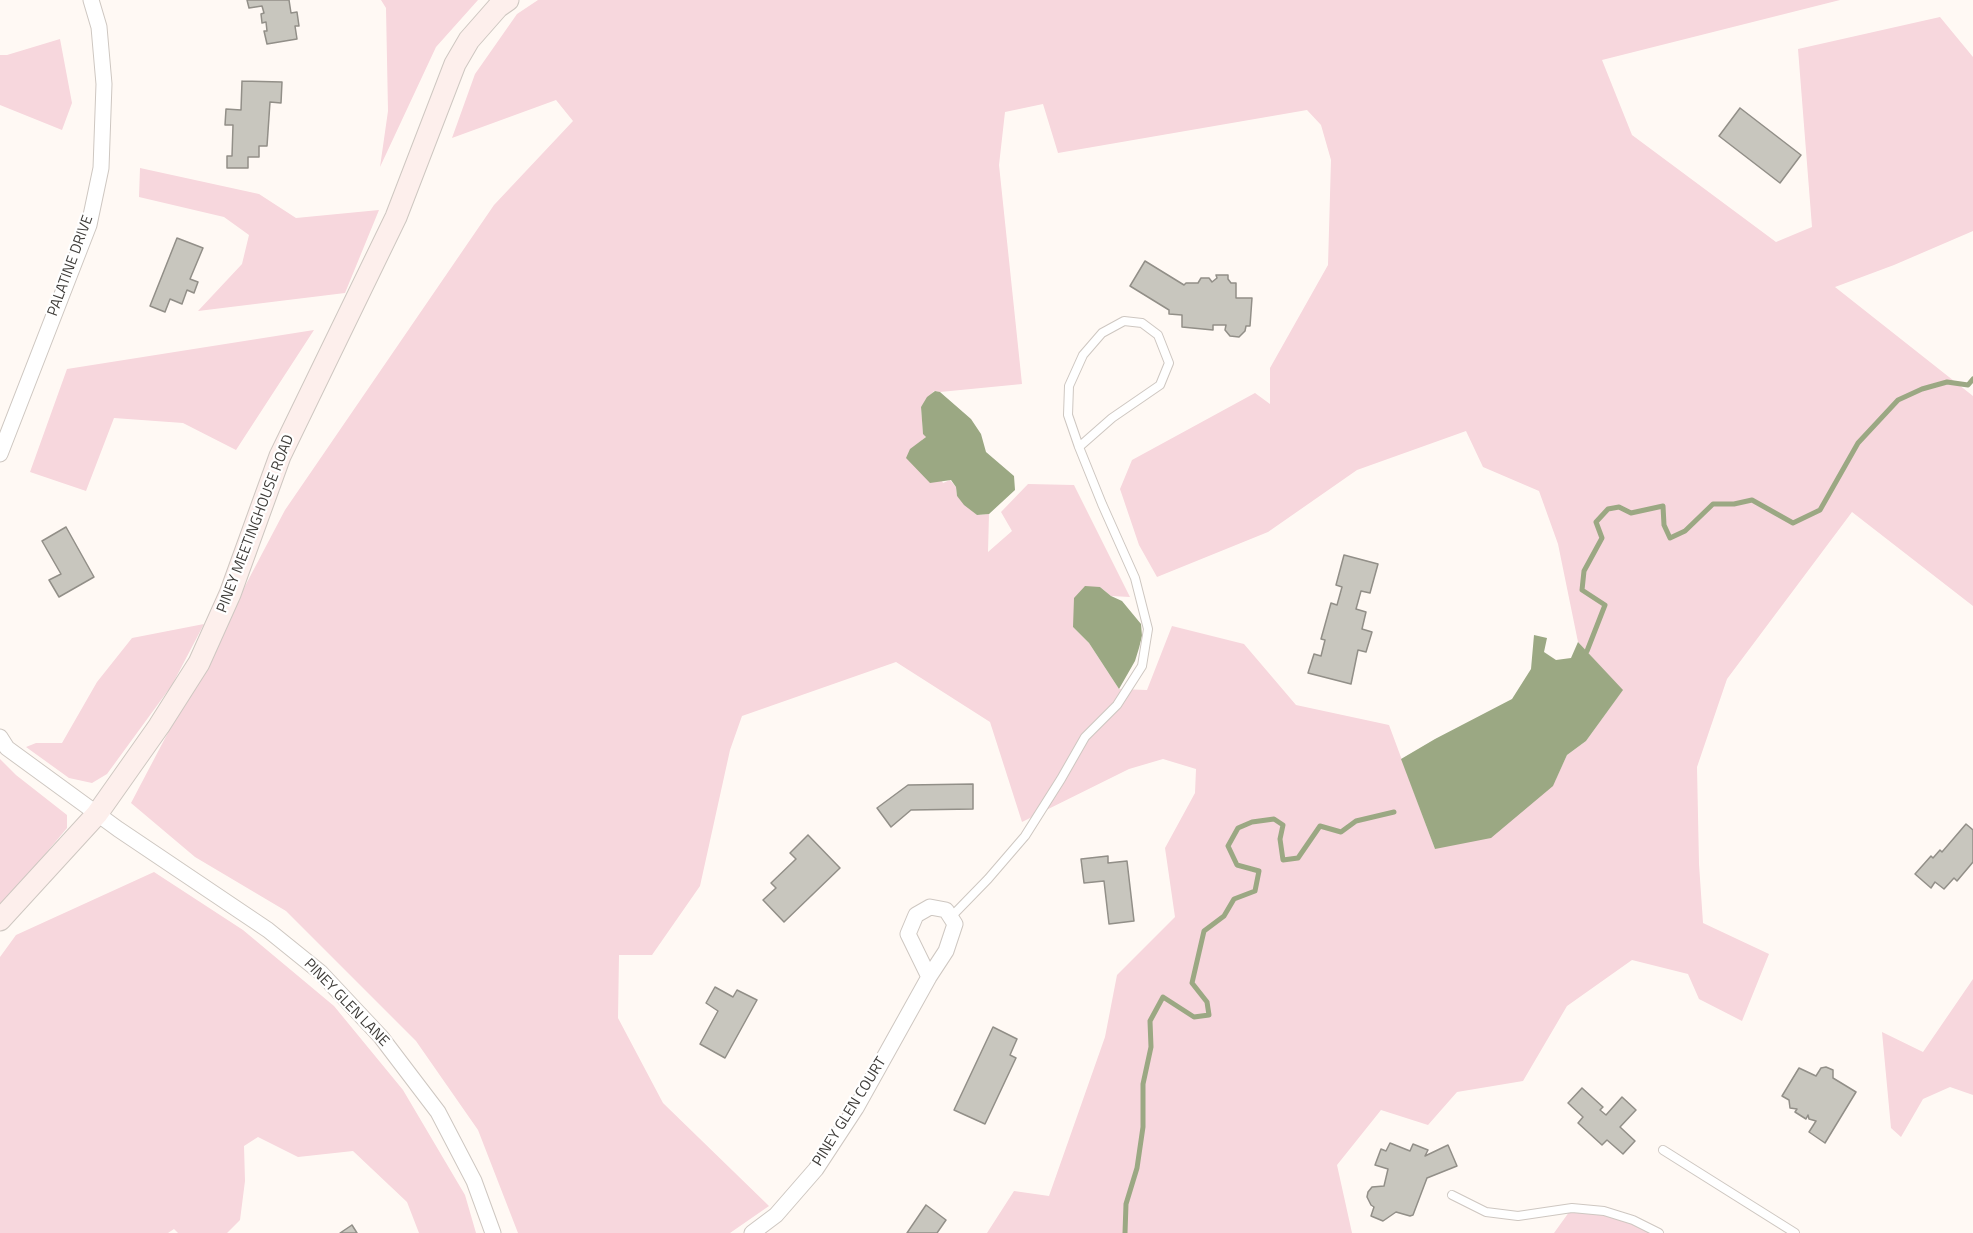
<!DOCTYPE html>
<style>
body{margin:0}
canvas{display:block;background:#fff9f4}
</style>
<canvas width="1973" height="1233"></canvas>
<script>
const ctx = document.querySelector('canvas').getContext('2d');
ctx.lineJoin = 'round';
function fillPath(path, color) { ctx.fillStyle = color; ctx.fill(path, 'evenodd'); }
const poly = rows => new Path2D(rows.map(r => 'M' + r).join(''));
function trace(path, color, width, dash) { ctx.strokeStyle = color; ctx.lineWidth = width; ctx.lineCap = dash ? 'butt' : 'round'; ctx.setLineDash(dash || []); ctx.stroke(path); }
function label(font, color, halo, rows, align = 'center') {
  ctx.font = font + ' "Titillium Web",sans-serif'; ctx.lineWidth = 4.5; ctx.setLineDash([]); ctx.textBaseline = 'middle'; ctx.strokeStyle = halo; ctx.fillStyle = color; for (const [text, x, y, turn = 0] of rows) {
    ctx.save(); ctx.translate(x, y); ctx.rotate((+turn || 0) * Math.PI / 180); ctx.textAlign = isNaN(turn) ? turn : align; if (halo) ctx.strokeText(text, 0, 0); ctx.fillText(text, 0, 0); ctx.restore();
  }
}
const green = poly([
 [381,0,478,0,436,47,380,167,388,111,386,8],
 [538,0,1840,0,1602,60,1632,135,1776,242,1812,227,1798,49,1940,17,1973,57,1973,231,1894,265,1835,287,1973,396,1973,606,1852,512,1727,679,1697,767,1699,864,1703,923,1769,954,1742,1021,1699,999,1688,974,1632,960,1567,1006,1523,1081,1457,1092,1428,1125,1381,1110,1337,1165,1352,1233,987,1233,1014,1191,1049,1196,1105,1037,1117,975,1175,917,1165,848,1195,793,1196,769,1163,759,1129,769,1022,822,990,722,896,662,742,716,730,750,700,886,652,955,619,955,618,1018,663,1103,769,1206,730,1233,518,1233,478,1130,416,1041,286,911,195,857,131,803,285,510,494,205,573,121,556,100,452,138,475,74,517,14],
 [1043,104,1058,153,1307,110,1321,125,1331,160,1328,265,1270,368,1270,404,1255,393,1132,460,1120,489,1139,545,1157,577,1268,532,1357,470,1466,431,1483,467,1539,491,1558,544,1578,642,1622,691,1586,741,1567,755,1555,781,1435,849,1389,725,1296,705,1244,644,1172,626,1147,690,1119,689,1089,643,1073,627,1100,587,1111,596,1130,597,1074,485,1028,484,1001,512,1012,531,988,552,989,514,977,515,957,496,956,487,950,480,943,483,922,440,926,437,923,433,921,407,934,391,940,392,1022,384,999,165,1005,112],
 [60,39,72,103,62,130,0,105,0,55,7,55],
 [140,168,259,194,296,218,379,210,345,293,198,311,242,264,249,235,224,217,139,197],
 [314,330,236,450,183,423,114,418,86,491,30,472,67,369],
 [204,624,172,685,107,774,92,783,69,778,26,747,36,743,62,743,97,682,132,638],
 [0,759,16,775,67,815,67,828,0,908],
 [154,872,243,930,334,1006,403,1090,465,1195,476,1233,419,1233,407,1202,353,1151,298,1157,258,1137,244,1146,245,1181,240,1220,227,1233,178,1233,174,1229,168,1233,0,1233,0,957,16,935],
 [1973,979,1973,1095,1950,1087,1923,1099,1901,1137,1891,1128,1882,1032,1923,1052],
 [1572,1208,1604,1211,1659,1233,1554,1233]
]);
const water = poly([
 [935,391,940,392,971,419,981,434,986,452,1014,476,1015,490,989,514,977,515,964,505,957,496,956,487,951,480,930,483,906,458,910,449,926,437,923,434,921,407,927,397],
 [1085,586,1100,587,1111,596,1122,601,1141,624,1142,636,1139,648,1135,661,1119,689,1089,643,1073,627,1074,598],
 [1534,635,1547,638,1544,652,1556,660,1571,658,1578,642,1623,690,1586,741,1567,755,1553,786,1491,838,1435,849,1401,759,1435,739,1512,699,1531,669]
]);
const stream = poly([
 [1587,651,1605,605,1582,590,1584,571,1602,538,1596,522,1608,509,1619,507,1631,513,1663,506,1664,525,1670,538,1685,531,1713,504,1734,504,1752,500,1793,523,1820,510,1858,443,1898,400,1922,389,1947,382,1968,385,1973,379],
 [1125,1233,1126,1204,1137,1168,1143,1127,1143,1084,1151,1047,1150,1021,1163,997,1194,1017,1209,1015,1207,1002,1192,983,1204,931,1224,916,1234,899,1255,891,1259,871,1237,865,1228,846,1238,828,1252,822,1274,819,1283,825,1280,839,1283,860,1298,858,1320,826,1341,832,1356,821,1394,812]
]);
const building = poly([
 [247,0,289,0,291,13,297,12,299,26,295,26,297,39,267,44,264,31,267,31,266,22,262,23,261,14,264,13,262,6,249,8,247,0],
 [242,81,282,82,281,103,270,102,267,146,259,146,259,157,248,157,248,168,227,168,227,156,232,156,233,125,225,125,226,109,241,110,242,81],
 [1740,108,1801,155,1780,183,1719,136,1740,108],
 [177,238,203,248,190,279,198,282,194,293,187,290,182,304,170,299,165,312,150,306,177,238],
 [1145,261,1184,285,1186,283,1198,283,1201,278,1209,278,1212,282,1217,278,1216,275,1228,275,1228,279,1231,283,1236,283,1236,298,1252,298,1250,326,1246,326,1245,331,1239,337,1230,336,1225,330,1226,325,1213,325,1213,330,1182,327,1182,315,1169,314,1169,310,1130,286,1145,261],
 [66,527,94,577,59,597,49,580,61,574,42,541,66,527],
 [1344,555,1378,564,1370,593,1361,591,1356,609,1366,612,1362,629,1372,632,1366,652,1358,650,1351,684,1308,673,1314,654,1321,656,1325,640,1321,639,1331,603,1337,605,1342,587,1336,585,1344,555],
 [973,784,973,809,911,810,891,827,877,808,908,785,973,784],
 [1966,824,1973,830,1973,862,1957,881,1954,878,1944,889,1935,882,1931,888,1915,874,1931,856,1933,858,1940,850,1942,852,1966,824],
 [808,835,840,868,784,922,763,900,776,888,771,883,796,859,790,853,808,835],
 [1108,856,1108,863,1127,861,1134,921,1109,924,1104,881,1084,883,1081,859,1108,856],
 [715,987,733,997,737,990,757,1000,725,1058,700,1044,718,1011,706,1003,715,987],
 [993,1027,1017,1039,1010,1055,1016,1058,985,1124,954,1110,993,1027],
 [1826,1067,1833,1070,1833,1078,1856,1092,1825,1143,1809,1132,1816,1121,1809,1119,1808,1115,1806,1119,1795,1112,1797,1109,1790,1108,1789,1100,1782,1096,1799,1068,1816,1076,1821,1068,1826,1067],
 [1582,1088,1603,1107,1600,1110,1606,1115,1622,1097,1636,1110,1620,1127,1635,1141,1623,1154,1607,1140,1602,1145,1578,1123,1583,1117,1568,1103,1582,1088],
 [1390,1143,1410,1151,1413,1144,1428,1150,1425,1156,1448,1145,1457,1166,1427,1178,1413,1215,1410,1216,1396,1212,1383,1221,1371,1216,1374,1207,1371,1205,1367,1197,1368,1192,1372,1187,1384,1186,1388,1169,1375,1165,1381,1149,1386,1151,1390,1143],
 [926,1205,946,1220,937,1233,907,1233,926,1205],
 [352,1225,357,1233,340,1233,352,1225]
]);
const service = poly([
 [951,917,988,879,1025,836,1061,779,1085,737,1117,705,1142,666,1148,629,1135,578,1102,504,1079,447,1068,415,1069,386,1083,355,1102,333,1124,321,1142,323,1158,335,1169,363,1160,385,1112,418,1079,447],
 [1663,1150,1795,1233],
 [1452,1195,1486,1212,1518,1216,1572,1208,1604,1211,1633,1220,1659,1233]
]);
const minor = poly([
 [0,454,89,225,101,168,104,84,99,27,91,0],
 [0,737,7,748,118,829,268,930,320,972,381,1037,438,1112,474,1181,493,1233],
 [752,1233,776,1215,816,1169,856,1108,929,977,946,951,955,924,946,910,930,907,916,915,908,934,929,977]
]);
const secondary = poly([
 [0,920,97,814,159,726,199,663,230,594,280,456,396,217,455,64,469,40,498,7,508,0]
]);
const streetNames = [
 ["PALATINE DRIVE",71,266,-70],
 ["PINEY MEETINGHOUSE ROAD",256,524,-69],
 ["PINEY GLEN LANE",346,1003,46],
 ["PINEY GLEN COURT",850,1112,-58]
];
fillPath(green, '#f7d7dd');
fillPath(water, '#9ba883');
trace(stream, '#9ba883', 5);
fillPath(building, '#c8c6be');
trace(building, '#928f88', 1.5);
trace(service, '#cec7c1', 10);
trace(minor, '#cec7c1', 17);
trace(secondary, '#cec7c1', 23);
trace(service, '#fff', 8);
trace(minor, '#fff', 15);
trace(secondary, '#fdefec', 21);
label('15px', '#3e3c39', '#fff', streetNames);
</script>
